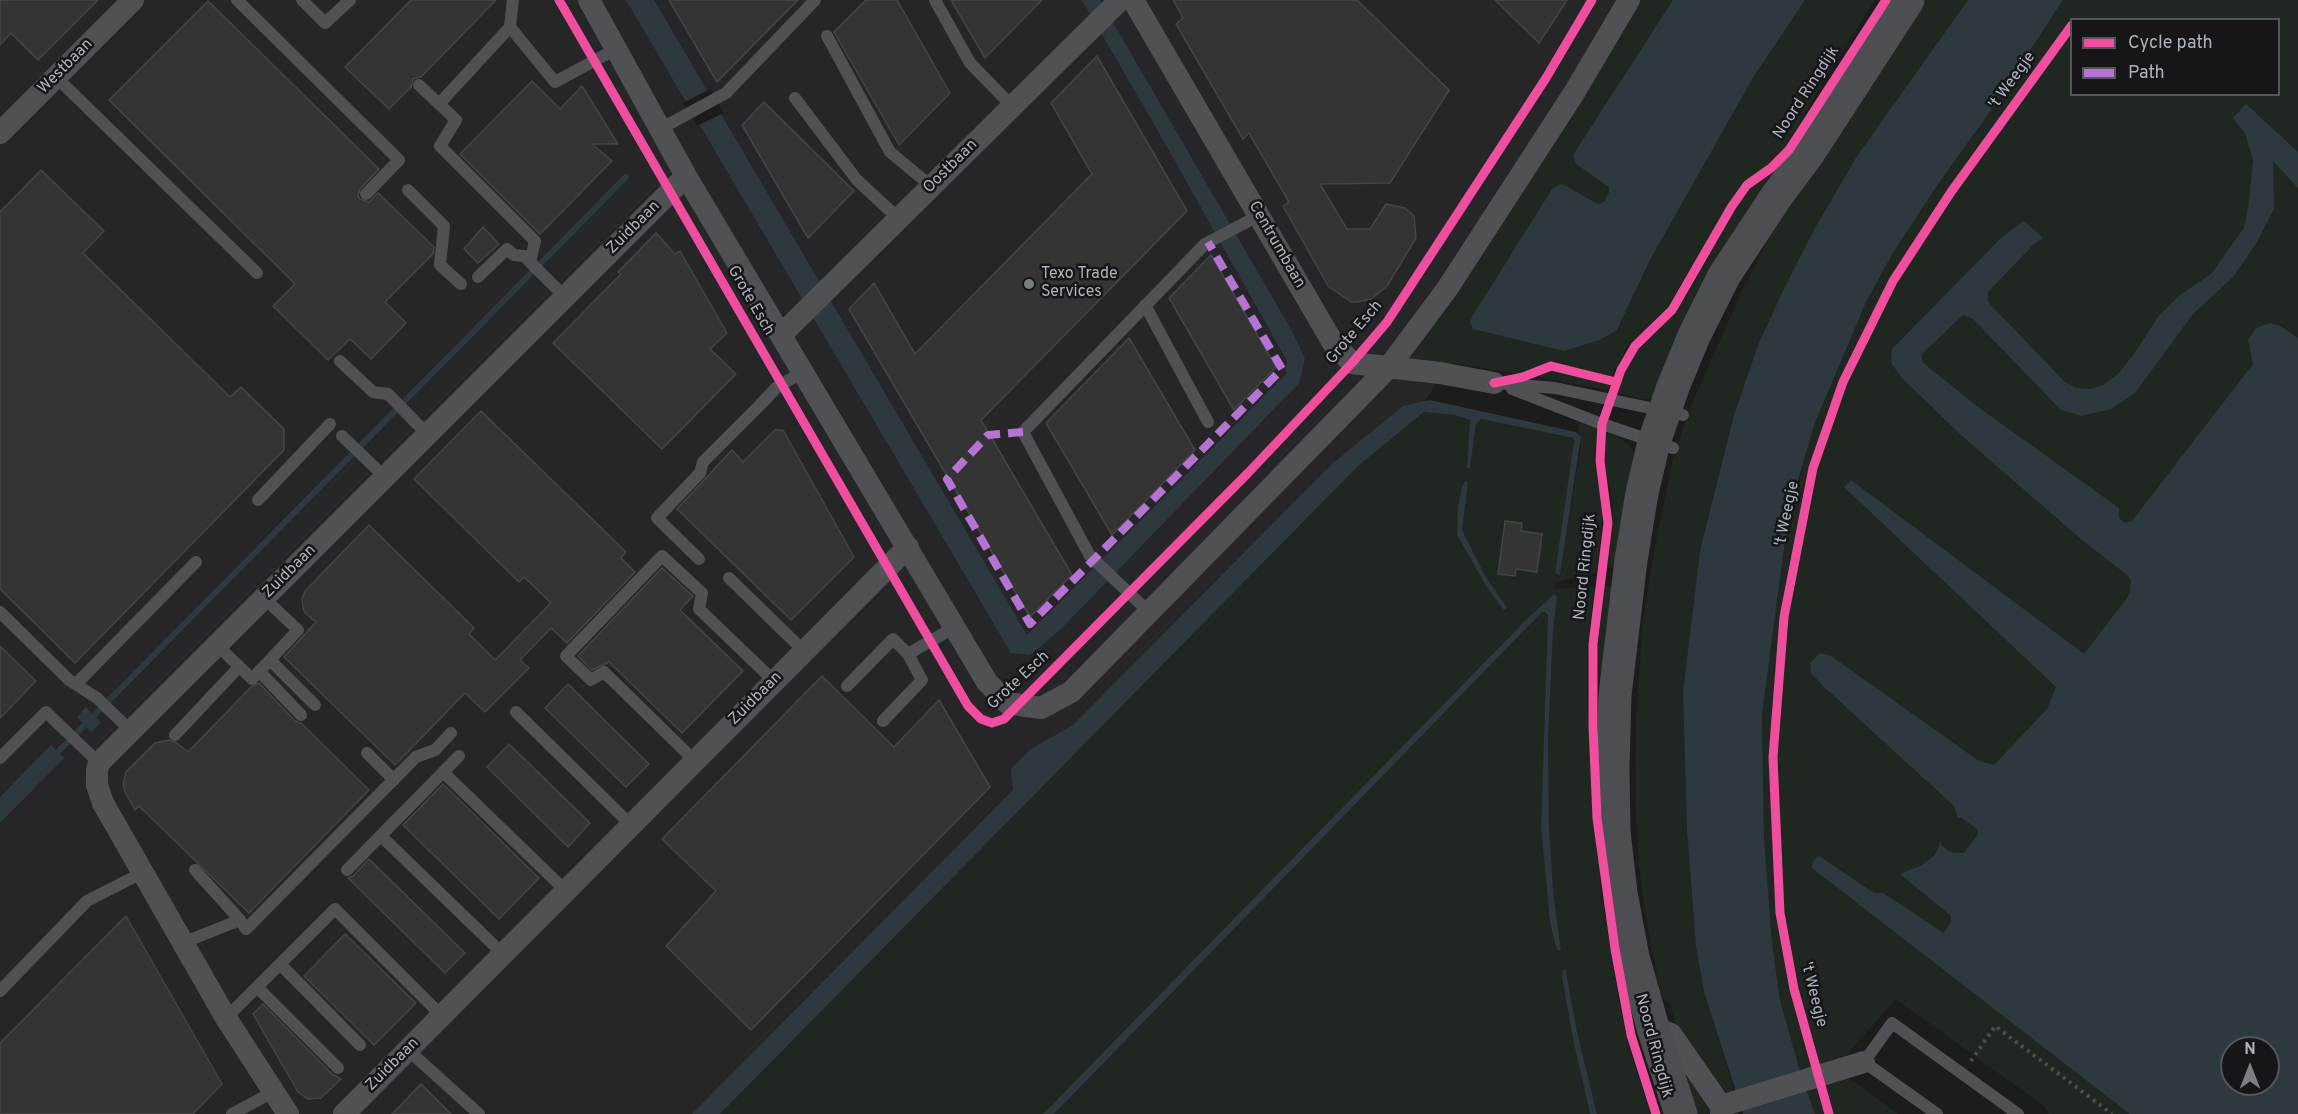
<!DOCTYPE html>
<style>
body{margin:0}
#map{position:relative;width:2298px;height:1114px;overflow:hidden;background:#1c1c1c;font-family:Overpass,sans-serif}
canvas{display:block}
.legend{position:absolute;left:2070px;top:18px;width:210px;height:78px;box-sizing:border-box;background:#161618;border:2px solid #52555a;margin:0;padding:8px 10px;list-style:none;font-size:18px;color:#adb3bd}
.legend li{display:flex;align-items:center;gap:12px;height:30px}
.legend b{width:30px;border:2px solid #52555a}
.north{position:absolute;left:2220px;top:1036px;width:60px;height:60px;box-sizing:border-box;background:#161618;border:2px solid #52555a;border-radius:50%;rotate:0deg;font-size:16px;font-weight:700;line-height:24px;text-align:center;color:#adb3bd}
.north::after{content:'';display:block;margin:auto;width:21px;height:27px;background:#7a7e85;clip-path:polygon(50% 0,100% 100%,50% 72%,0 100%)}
</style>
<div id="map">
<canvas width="2298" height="1114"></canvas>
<ul class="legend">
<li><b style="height:8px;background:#ef4d9e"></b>Cycle path</li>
<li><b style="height:8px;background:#b673d3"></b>Path</li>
</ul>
<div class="north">N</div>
</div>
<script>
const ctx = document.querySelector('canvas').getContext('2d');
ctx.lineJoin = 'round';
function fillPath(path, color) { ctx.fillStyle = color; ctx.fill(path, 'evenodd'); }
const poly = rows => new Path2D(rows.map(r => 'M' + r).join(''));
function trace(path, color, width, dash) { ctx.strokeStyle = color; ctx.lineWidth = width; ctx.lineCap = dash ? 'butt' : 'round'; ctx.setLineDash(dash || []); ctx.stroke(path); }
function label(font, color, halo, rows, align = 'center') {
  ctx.font = font + ' Overpass,sans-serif'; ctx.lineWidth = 5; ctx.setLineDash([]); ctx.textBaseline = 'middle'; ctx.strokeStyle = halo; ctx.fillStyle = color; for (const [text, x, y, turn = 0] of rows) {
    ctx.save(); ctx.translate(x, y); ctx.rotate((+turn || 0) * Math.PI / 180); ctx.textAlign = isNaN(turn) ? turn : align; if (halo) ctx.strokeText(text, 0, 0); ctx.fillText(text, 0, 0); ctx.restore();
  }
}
const built = poly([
 [0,0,1709,0,1481,316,1424,402,707,1114,0,1114]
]);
const green = poly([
 [1640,0,1673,0,1573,155,1576,164,1610,187,1609,192,1604,203,1598,204,1562,184,1617,330,1650,260,1754,76,1805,0,1875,0,1825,78,1786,148,1740,190,1668,306,1627,347,1613,375,1610,377,1556,363,1549,363,1521,374,1432,360,1422,353,1425,340],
 [1924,0,1968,0,1857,156,1816,226,1758,345,1734,415,1700,550,1683,692,1687,831,1696,948,1704,992,1735,1093,1730,1094,1725,1092,1679,1035,1670,1004,1661,996,1645,912,1639,866,1635,795,1636,722,1643,620,1654,551,1673,459,1691,405,1740,295,1772,233,1808,176],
 [2063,0,2298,0,2298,1114,2049,1114,2045,1107,1896,999,1844,1058,1800,1071,1780,1000,1772,943,1764,835,1762,715,1785,541,1817,407,1866,302,1893,253,1938,184,1989,113],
 [2072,20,2278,20,2278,94,2072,94],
 [2232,1048,2268,1048,2268,1084,2232,1084],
 [1782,162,1658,395,1649,399,1642,399,1617,392,1627,367,1636,353,1675,313,1691,289,1738,204,1747,192],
 [1552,369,1607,383,1609,386,1607,390,1534,376],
 [1424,412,1454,415,1470,421,1470,468,1476,424,1481,419,1573,438,1574,441,1555,573,1557,575,1560,574,1581,445,1581,437,1578,434,1580,421,1598,426,1594,460,1602,508,1602,522,1597,573,1556,582,1555,589,1595,587,1588,643,1587,695,1591,779,1600,884,1618,995,1627,1040,1650,1114,1597,1114,1578,1036,1567,977,1562,971,1573,1039,1590,1114,1054,1114,1542,612,1545,612,1548,615,1541,826,1550,923,1561,951,1553,889,1549,826,1548,739,1553,633,1557,597,1552,595,1043,1114,720,1114,1359,464],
 [1468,483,1462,530,1486,577,1507,606,1486,586,1457,535,1458,507,1462,487],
 [1607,433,1618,437,1630,446,1636,457,1624,563,1607,569,1613,522,1613,507,1604,458],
 [1604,586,1620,588,1600,686,1598,645],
 [1686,1068,1713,1114,1694,1114,1683,1083],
 [1843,1075,1863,1088,1898,1114,1815,1114,1806,1088,1826,1086,1826,1082]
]);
const water = poly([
 [626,0,654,0,1027,635,1286,374,1287,361,1162,138,1082,0,1100,0,1292,331,1305,359,1299,383,1060,630,1030,655,1011,653],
 [1673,0,1805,0,1754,76,1650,260,1617,330,1599,340,1564,351,1473,329,1470,322,1472,317,1552,189,1562,184,1598,204,1604,202,1609,192,1609,187,1576,164,1573,155],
 [1968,0,2063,0,1989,113,1938,184,1893,253,1866,302,1814,425,1799,477,1785,541,1762,715,1764,837,1772,943,1780,1000,1800,1071,1815,1114,1743,1114,1704,992,1696,947,1687,831,1683,692,1700,550,1734,415,1758,345,1783,291,1816,226,1857,156],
 [2246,104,2298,152,2298,188,2273,161,2274,209,2257,242,2233,277,2193,314,2135,393,2111,409,2082,416,2061,410,1973,319,1963,315,1922,354,1922,362,1978,407,2119,508,2119,518,2125,523,2132,521,2253,364,2248,340,2256,328,2270,323,2280,326,2298,338,2298,1114,2130,1114,1812,868,1813,861,1819,856,1874,893,1883,893,1944,933,1951,922,1951,916,1900,874,1922,865,1935,855,1941,840,1941,845,1947,850,1954,853,1964,853,1978,834,1977,829,1962,818,1958,818,1954,806,1823,686,1811,673,1810,663,1820,653,1831,656,1979,761,1994,765,2047,709,2056,687,1844,487,1851,480,2084,654,2127,598,2130,592,2131,580,2126,574,2082,540,1961,435,1902,378,1891,363,1892,349,2002,237,2024,221,2043,238,2034,244,1988,292,1988,302,2065,382,2076,388,2090,389,2103,385,2118,374,2134,354,2158,317,2180,295,2211,274,2244,228,2249,202,2253,160,2245,133,2233,118],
 [2232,1048,2268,1048,2268,1084,2232,1084],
 [1430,400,1576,432,1581,437,1560,575,1555,573,1574,441,1573,438,1481,419,1476,424,1470,468,1467,468,1470,420,1454,415,1424,412,1359,465,720,1114,692,1114,1013,790,1011,769,1031,749,1073,725,1332,464,1403,406],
 [1465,481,1468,483,1462,530,1486,577,1507,607,1506,609,1503,609,1486,586,1457,535,1458,507,1462,487],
 [1554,594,1557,597,1553,633,1548,739,1549,826,1553,889,1561,951,1557,950,1550,923,1541,826,1548,615,1545,612,1542,612,1054,1114,1043,1114,1526,620],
 [86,707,101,723,91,732,77,717],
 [51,745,64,758,0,823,0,797],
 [1563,969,1566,971,1567,977,1578,1036,1597,1114,1590,1114,1573,1039,1562,976]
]);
const pier = poly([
 [710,89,724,113,697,126,683,103]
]);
const stream = poly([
 [53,757,626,177]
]);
const building = poly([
 [0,0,98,0,38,60,11,33,0,45,0,0],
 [411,0,496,0,421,77,413,79,411,87,389,109,345,67,411,0],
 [669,0,798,0,717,82,669,0],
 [866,0,897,0,950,93,899,145,834,32,866,0],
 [951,0,1042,0,985,58,951,0],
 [1173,0,1357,0,1449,90,1390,183,1320,184,1347,229,1370,229,1386,204,1405,208,1414,216,1416,238,1387,286,1371,299,1357,302,1351,302,1328,286,1283,206,1289,202,1249,133,1243,139,1176,24,1183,18,1173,0],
 [1495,0,1567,0,1539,43,1495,0],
 [208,1,379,169,360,189,358,196,360,199,369,202,378,193,434,247,433,254,385,302,406,323,371,359,350,339,328,360,273,306,295,284,109,100,208,1],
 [1097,56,1187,211,981,420,1072,575,1030,617,849,309,874,283,915,354,1092,174,1051,103,1097,56],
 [532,81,560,109,582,86,618,144,592,144,612,161,540,234,460,154,532,81],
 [764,102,854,191,808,238,742,125,764,102],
 [41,170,104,231,83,253,230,397,241,387,284,429,284,450,75,663,0,589,0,212,41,170],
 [483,227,499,244,478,263,464,249,483,227],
 [656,233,675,254,680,251,727,333,710,349,736,374,662,449,553,343,621,274,618,272,656,233],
 [1211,255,1276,367,1234,410,1169,298,1211,255],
 [1129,338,1195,450,1112,535,1046,423,1129,338],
 [481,411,626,552,621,558,635,572,567,643,551,628,520,660,529,668,485,712,465,693,395,765,284,657,316,622,305,613,303,608,302,599,305,591,369,525,474,628,469,634,495,660,551,603,524,577,519,582,414,479,481,411],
 [775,430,783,430,854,557,791,620,677,509,732,450,743,462,775,430],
 [1505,521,1522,523,1521,531,1542,534,1537,572,1516,569,1515,576,1498,574,1505,521],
 [662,568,693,596,680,610,743,671,682,733,609,662,592,670,578,656,662,568],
 [0,646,36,681,0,718,0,646],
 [822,676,894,747,939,700,990,787,751,1030,666,946,716,891,662,839,822,676],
 [259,683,295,721,301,723,369,790,249,913,139,806,135,810,125,792,123,784,126,772,155,743,169,740,177,743,188,752,251,687,259,683],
 [568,684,649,764,626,787,545,708,568,684],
 [509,744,590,823,568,847,487,767,509,744],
 [443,784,539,878,499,919,403,825,443,784],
 [369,859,465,953,445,973,348,878,353,876,369,859],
 [126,916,222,1084,193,1114,0,1114,0,1043,126,916],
 [345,934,416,1003,374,1045,304,976,345,934],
 [263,1004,332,1074,341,1079,321,1098,308,1099,298,1092,253,1014,263,1004],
 [421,1084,451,1114,392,1114,421,1084]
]);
const path = poly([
 [1971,1061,1995,1026,2112,1114]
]);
const service = poly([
 [237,0,399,160,366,194],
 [302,0,325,23,350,0],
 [935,0,970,63,1012,106],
 [510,27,513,0],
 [827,36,890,152,931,186],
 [56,77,257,273],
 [419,85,456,120,440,146,535,241,530,262],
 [795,98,857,180,899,219],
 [439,104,510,27,555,82,616,49],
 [660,129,726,93,815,0],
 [408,190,444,226,440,265,461,284],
 [478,277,507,249,514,255,524,256,565,297],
 [1145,305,1208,422],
 [340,361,373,392,388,394,427,434],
 [1494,383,1555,388,1683,415],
 [1512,389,1602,424,1673,448],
 [342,436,385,477],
 [258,500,330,424],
 [699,559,657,518,700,473,703,462,759,406,777,387,803,372],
 [729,578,804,651],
 [0,612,69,680,97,698,131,731],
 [1149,612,1090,556,1023,432,1205,244,1258,216],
 [217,645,252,679,298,630,264,598],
 [270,660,315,705],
 [259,671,301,715],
 [76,684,196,562],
 [847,686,893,639,908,654,955,627],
 [516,712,631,825],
 [883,721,922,680,908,654],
 [175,735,239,667],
 [367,753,394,780],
 [0,758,46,712,99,763],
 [694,760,604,672,591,680,566,656,662,556,702,593,699,609,774,681],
 [443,772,566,891],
 [381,836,503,954],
 [347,870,459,756],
 [240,920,246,929,416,757,435,750,451,733],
 [182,943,240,920,195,870],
 [280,964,360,1045],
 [257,987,338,1068],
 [0,991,87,901,142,873],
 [226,1018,335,909,442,1016],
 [408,1050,479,1114],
 [232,1114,273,1092],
 [1937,1114,1864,1062,1892,1023,2018,1114]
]);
const minor = poly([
 [589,0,686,176,987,682,1007,703,1041,708,1071,692,1388,368,1447,289,1574,93,1629,0],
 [1133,0,1333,343,1352,363,1440,373,1494,383],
 [0,133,133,0],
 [781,335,1120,0],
 [1654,1031,1663,1031,1671,1034,1721,1106],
 [288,1114,226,1018,103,803,97,785,97,770,99,763,686,176],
 [344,1114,908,547],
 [1721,1114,1721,1106,1864,1062]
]);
const primary = poly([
 [1681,1114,1654,1031,1633,957,1621,893,1614,831,1613,765,1615,695,1631,560,1642,493,1654,442,1673,387,1694,336,1724,276,1776,197,1808,154,1908,0]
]);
const quiet = poly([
 [1023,432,988,435,947,479,1030,624,1282,369,1208,242]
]);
const cycleway = poly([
 [559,0,968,706,981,719,992,723,1004,719,1248,473,1352,363,1387,322,1546,78,1592,0],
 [1494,383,1523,377,1551,366,1616,382],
 [1656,1114,1631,1035,1615,949,1597,818,1593,727,1593,644,1608,523,1600,461,1602,424,1621,370,1635,346,1672,310,1732,206,1747,185,1771,168,1789,150,1886,0],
 [1829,1114,1794,989,1780,913,1773,757,1784,617,1813,468,1843,382,1893,281,1951,192,2072,25]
]);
const markers = [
 [1029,284,6,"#7a7e85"]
];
const streetNames = [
 ["Westbaan",66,67,-45],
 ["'t Weegje",2013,81,-54],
 ["Noord Ringdijk",1807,93,-57],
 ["Oostbaan",951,167,-45],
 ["Zuidbaan",634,228,-45],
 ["Centrumbaan",1276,245,60],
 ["Grote Esch",750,301,60],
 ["Grote Esch",1355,333,-50],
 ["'t Weegje",1788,514,-78],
 ["Noord Ringdijk",1586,567,-84],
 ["Zuidbaan",290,572,-45],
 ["Grote Esch",1019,681,-43],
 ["Zuidbaan",756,699,-45],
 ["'t Weegje",1813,995,76],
 ["Noord Ringdijk",1653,1046,75],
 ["Zuidbaan",393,1065,-45]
];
const poiNames = [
 ["Texo Trade",1041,275],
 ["Services",1041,293]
];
fillPath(built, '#262628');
fillPath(green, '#1f2720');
fillPath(water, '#2e383f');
fillPath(pier, '#1c1c1c');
trace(stream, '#2e383f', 6);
fillPath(building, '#343434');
trace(building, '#444548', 1.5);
trace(path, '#4c4d50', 4, [3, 4.5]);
trace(service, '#505155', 12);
trace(minor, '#505155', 22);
trace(primary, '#4d4e51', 33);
trace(quiet, '#b673d3', 8, [15, 8]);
trace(cycleway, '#ef4d9e', 9);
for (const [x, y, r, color] of markers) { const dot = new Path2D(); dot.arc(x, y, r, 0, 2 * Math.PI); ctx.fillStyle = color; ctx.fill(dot); trace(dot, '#161618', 2); }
label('16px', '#adb3bd', '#161618', streetNames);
label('16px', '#adb3bd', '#161618', poiNames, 'left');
</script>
